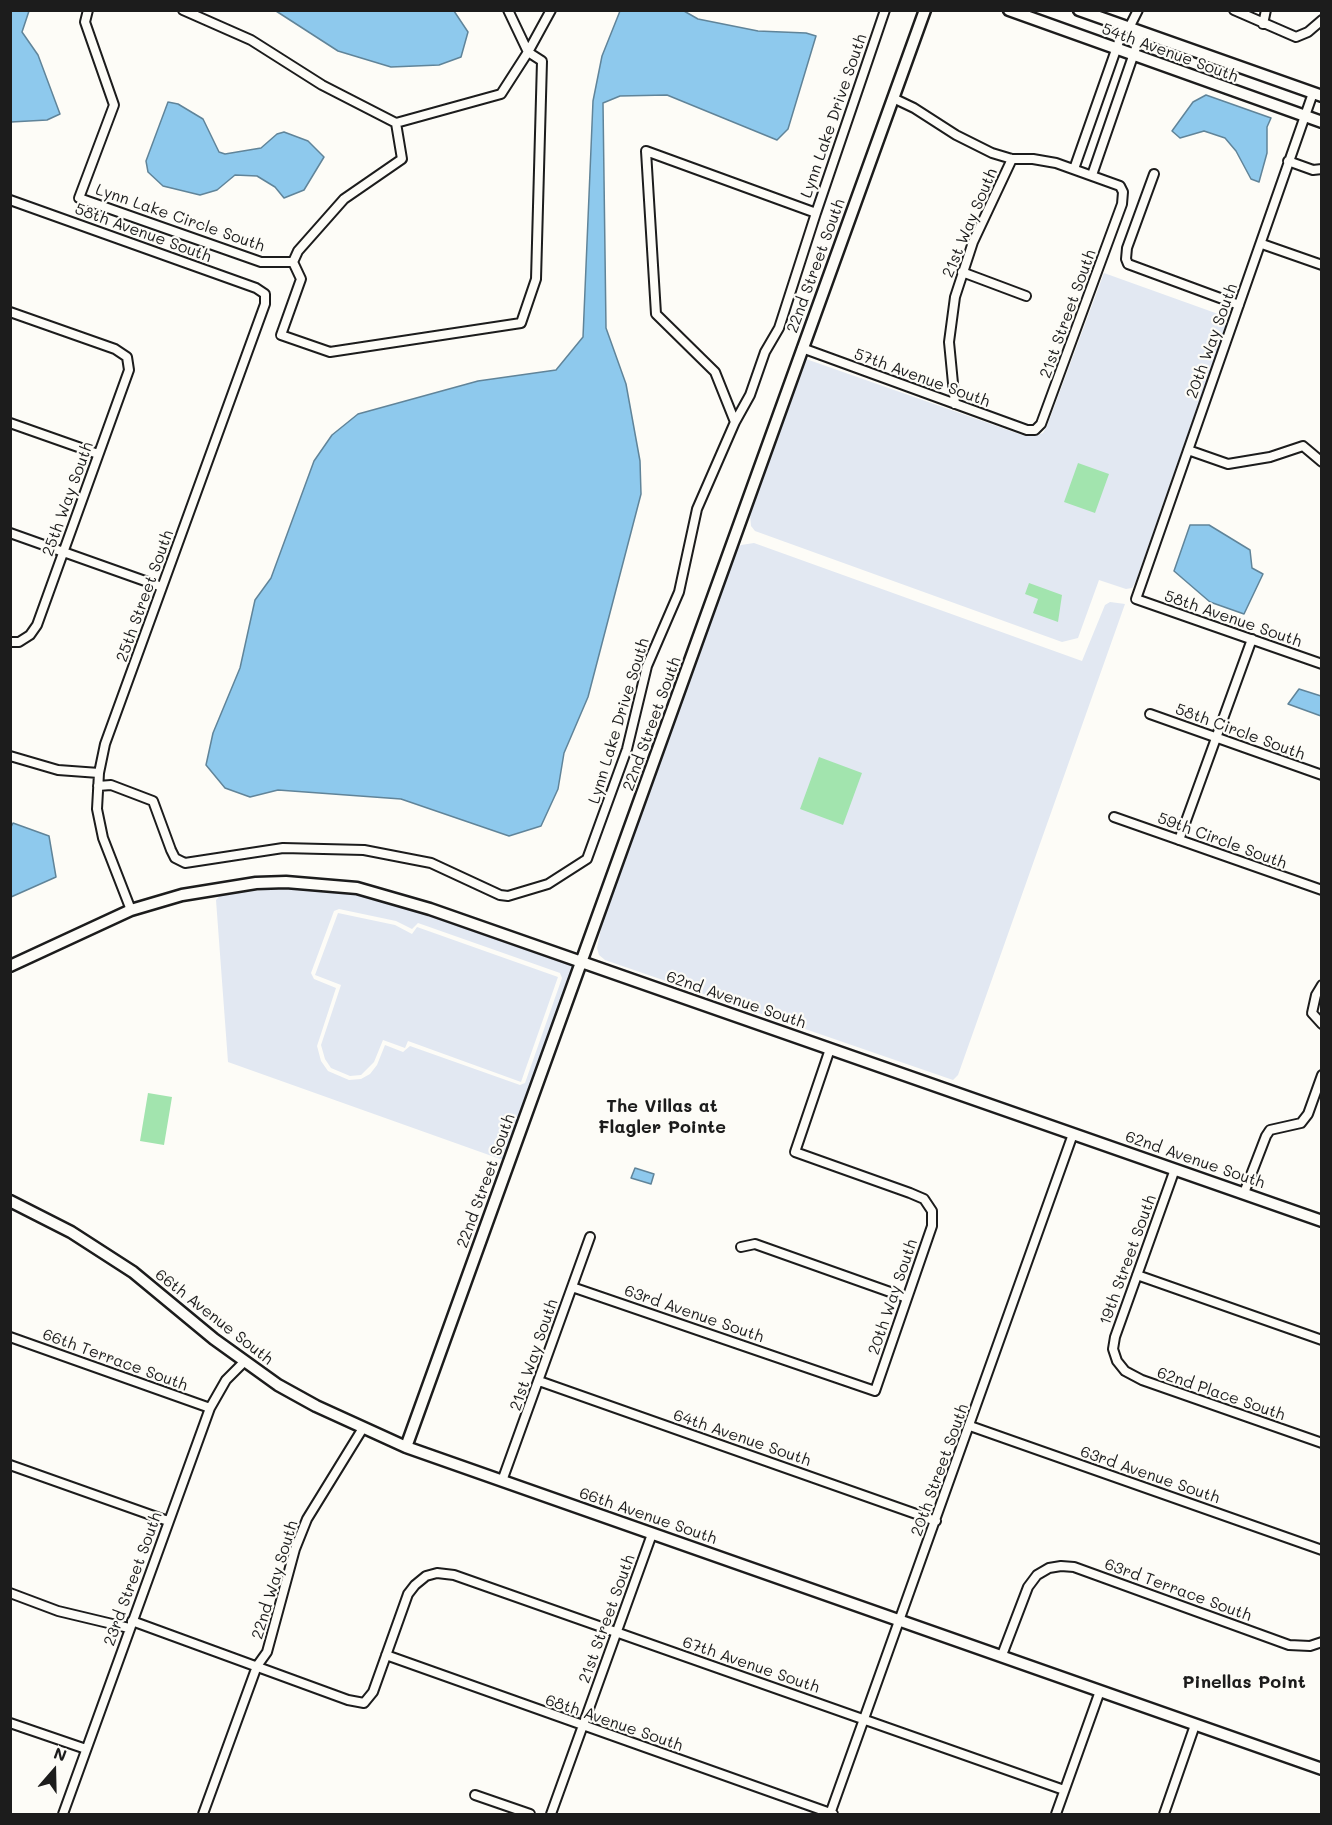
<!DOCTYPE html>
<style>
body{margin:0}
#map{position:relative;width:1332px;height:1825px;overflow:hidden;background:#fdfcf7;font-family:Mali,sans-serif}
canvas{display:block}
.frame{position:absolute;inset:0;border:12px solid #1c1c1c;pointer-events:none}
.north{position:absolute;left:24px;top:1741px;width:60px;height:60px;-webkit-text-stroke:4px #fdfcf7;paint-order:stroke;rotate:20deg;font-size:16px;font-weight:700;line-height:24px;text-align:center;color:#1c1c1c}
.north::after{content:'';display:block;margin:auto;width:21px;height:27px;background:#1c1c1c;clip-path:polygon(50% 0,100% 100%,50% 72%,0 100%)}
</style>
<div id="map">
<canvas width="1332" height="1825"></canvas>
<div class="frame"></div>
<div class="north">N</div>
</div>
<script>
const ctx = document.querySelector('canvas').getContext('2d');
ctx.lineJoin = 'round';
function fillPath(path, color) { ctx.fillStyle = color; ctx.fill(path, 'evenodd'); }
const poly = rows => new Path2D(rows.map(r => 'M' + r).join(''));
function trace(path, color, width, dash) { ctx.strokeStyle = color; ctx.lineWidth = width; ctx.lineCap = dash ? 'butt' : 'round'; ctx.setLineDash(dash || []); ctx.stroke(path); }
function label(font, color, halo, rows, align = 'center') {
  ctx.font = font + ' Mali,sans-serif'; ctx.lineWidth = 4.5; ctx.setLineDash([]); ctx.textBaseline = 'middle'; ctx.strokeStyle = halo; ctx.fillStyle = color; for (const [text, x, y, turn = 0] of rows) {
    ctx.save(); ctx.translate(x, y); ctx.rotate((+turn || 0) * Math.PI / 180); ctx.textAlign = isNaN(turn) ? turn : align; if (halo) ctx.strokeText(text, 0, 0); ctx.fillText(text, 0, 0); ctx.restore();
  }
}
const built = poly([
 [1104,273,1221,315,1226,318,1226,325,1136,581,1132,588,1126,589,1099,580,1078,638,1062,642,755,531,751,526,750,515,806,359,1025,436,1035,436,1043,433,1047,426],
 [754,543,1082,661,1105,605,1110,602,1125,604,958,1075,953,1080,605,960,599,955,597,948,602,924,736,550,741,545],
 [304,888,378,898,462,925,575,967,503,1160,228,1062,216,900,223,892],
 [339,909,396,921,412,929,418,923,560,973,562,978,525,1083,520,1085,410,1046,403,1052,385,1045,377,1065,370,1074,361,1079,349,1080,328,1071,321,1061,317,1046,336,988,314,979,311,973,334,911],
 [338,913,395,925,412,934,417,927,558,977,521,1082,408,1041,405,1048,383,1040,374,1062,361,1075,350,1076,331,1068,325,1059,321,1045,341,985,315,975]
]);
const green = poly([
 [1078,463,1109,474,1095,513,1064,502],
 [1029,583,1062,595,1058,622,1033,613,1038,599,1025,594],
 [819,757,862,773,843,825,800,809],
 [148,1093,172,1097,164,1145,140,1141]
]);
const water = poly([
 [11,10,29,11,22,32,38,55,60,114,47,120,11,122,11,10],
 [276,11,454,11,468,32,461,57,439,65,391,67,338,51,276,11],
 [620,11,684,11,698,19,758,31,806,33,816,36,788,129,777,140,667,95,620,96,603,103,606,328,626,384,640,461,641,494,588,697,564,753,558,789,541,826,509,836,401,799,278,790,250,797,225,788,206,765,213,733,240,668,255,600,271,578,314,461,332,435,358,414,478,381,556,370,583,337,593,101,602,56,620,11],
 [1206,95,1271,118,1267,127,1267,153,1259,182,1251,179,1236,151,1225,138,1204,131,1180,138,1172,131,1193,102,1206,95],
 [168,102,178,104,203,119,219,152,225,154,261,148,277,134,284,132,308,141,324,157,304,190,284,198,275,187,257,176,235,175,217,190,200,195,163,186,148,172,146,161,168,102],
 [1190,525,1209,525,1250,550,1252,568,1263,574,1244,614,1210,602,1174,571,1190,525],
 [1299,689,1321,696,1321,716,1288,704,1299,689],
 [13,823,49,836,56,877,11,897,10,829,13,823],
 [635,1168,654,1174,651,1184,631,1178,635,1168]
]);
const street = poly([
 [88,10,85,22,114,105,79,198,261,262,293,262,298,251,344,199,402,159,396,123,322,85,251,40,183,10],
 [1234,10,1296,37,1308,32,1322,20],
 [1263,24,1266,10],
 [1129,28,1138,10],
 [1313,93,1136,599,1322,664],
 [396,123,501,94,528,52,508,10],
 [1288,161,1313,170,1322,169],
 [1074,169,1124,27],
 [1154,174,1127,248,1126,259,1128,264,1239,305],
 [1092,175,1141,33],
 [10,200,256,288,265,294,265,304,105,744,99,773,97,809,103,838,131,910],
 [1262,244,1322,265],
 [293,262,301,279,281,335,330,352,521,323,536,279,542,61,528,52,551,10],
 [962,272,1026,296],
 [10,312,115,349,127,357,129,370,37,625,30,635,19,642,10,642],
 [802,348,1027,430,1035,430,1041,424,1122,204,1123,192,1120,186,1056,163,1033,159,1012,159,992,153,956,135,914,108,893,98],
 [955,404,949,342,955,297,973,242,1012,159],
 [735,422,750,395,765,352,779,328,816,213],
 [10,423,98,454],
 [1188,450,1228,464,1270,457,1303,446,1322,462],
 [10,533,162,587],
 [1150,714,1322,775],
 [10,756,58,770,99,773],
 [98,786,111,785,153,801,171,850,175,858,185,863,283,848,364,850,431,863,500,895,508,896,548,884,587,859,627,749,647,666,679,592,697,509,735,422,715,372,656,314,646,151,816,213,885,10],
 [1114,817,1322,890],
 [1179,840,1252,639],
 [1322,985,1316,995,1312,1013,1322,1024],
 [1175,1169,1115,1337,1113,1349,1117,1361,1125,1371,1142,1380,1322,1443],
 [1244,1193,1266,1136,1270,1130,1301,1123,1308,1114,1322,1075],
 [741,1247,755,1244,907,1298],
 [1137,1275,1322,1340],
 [572,1287,875,1391,932,1226,932,1211,924,1199,910,1193,795,1152,830,1049],
 [10,1337,210,1408],
 [539,1381,936,1521],
 [970,1426,1322,1550],
 [10,1465,168,1521],
 [502,1481,590,1237],
 [10,1593,58,1611,129,1628],
 [132,1621,348,1700,364,1703,373,1692,408,1594,415,1585,426,1576,437,1573,454,1575,1064,1790],
 [386,1655,833,1814],
 [1002,1655,1028,1587,1037,1575,1049,1568,1061,1566,1074,1567,1289,1645,1310,1646,1322,1642],
 [10,1723,86,1749],
 [475,1795,530,1814],
 [63,1814,210,1408,226,1380,244,1362],
 [203,1814,257,1666,267,1652,295,1549,307,1519,363,1428],
 [551,1814,652,1534],
 [830,1814,1073,1134],
 [1056,1814,1100,1691],
 [1164,1814,1195,1725]
]);
const secondary = poly([
 [1009,10,1322,122],
 [1079,10,1322,96],
 [10,966,131,910,182,895,256,883,286,882,357,888,430,909,1322,1221],
 [10,1201,71,1232,133,1272,214,1339,278,1385,316,1406,406,1447,1322,1769],
 [406,1447,925,10]
]);
const streetNames = [
 ["54th Avenue South",1170,53,20],
 ["Lynn Lake Drive South",834,116,-71],
 ["Lynn Lake Circle South",180,218,19],
 ["21st Way South",970,223,-67],
 ["58th Avenue South",143,233,20],
 ["22nd Street South",816,266,-70],
 ["21st Street South",1068,314,-70],
 ["20th Way South",1212,341,-70],
 ["57th Avenue South",922,378,20],
 ["25th Way South",68,499,-70],
 ["25th Street South",145,596,-70],
 ["58th Avenue South",1233,619,19],
 ["Lynn Lake Drive South",619,721,-73],
 ["22nd Street South",652,724,-70],
 ["58th Circle South",1240,732,20],
 ["59th Circle South",1222,841,20],
 ["62nd Avenue South",736,1000,19],
 ["62nd Avenue South",1195,1160,19],
 ["22nd Street South",486,1181,-70],
 ["19th Street South",1128,1260,-70],
 ["20th Way South",893,1297,-71],
 ["63rd Avenue South",694,1314,19],
 ["66th Avenue South",214,1317,38],
 ["21st Way South",534,1355,-71],
 ["66th Terrace South",115,1360,20],
 ["62nd Place South",1221,1394,19],
 ["64th Avenue South",742,1438,19],
 ["20th Street South",940,1470,-70],
 ["63rd Avenue South",1150,1475,19],
 ["66th Avenue South",648,1516,19],
 ["23rd Street South",133,1579,-70],
 ["22nd Way South",275,1580,-73],
 ["63rd Terrace South",1178,1590,20],
 ["21st Street South",607,1619,-70],
 ["67th Avenue South",751,1665,19],
 ["68th Avenue South",614,1723,19]
];
const neighbourhoodNames = [
 ["The Villas at",662,1106],
 ["Flagler Pointe",662,1127],
 ["Pinellas Point",1244,1682]
];
fillPath(built, '#e2e8f2');
fillPath(green, '#a2e4ae');
fillPath(water, '#8ec9ed');
trace(water, '#608499', 1.5);
trace(street, '#1c1c1c', 12);
trace(secondary, '#1c1c1c', 15);
trace(street, '#fdfcf7', 8);
trace(secondary, '#fdfcf7', 10);
label('16px', '#1c1c1c', '#fdfcf7', streetNames);
label('bold 18px', '#1c1c1c', '#fdfcf7', neighbourhoodNames);
</script>
